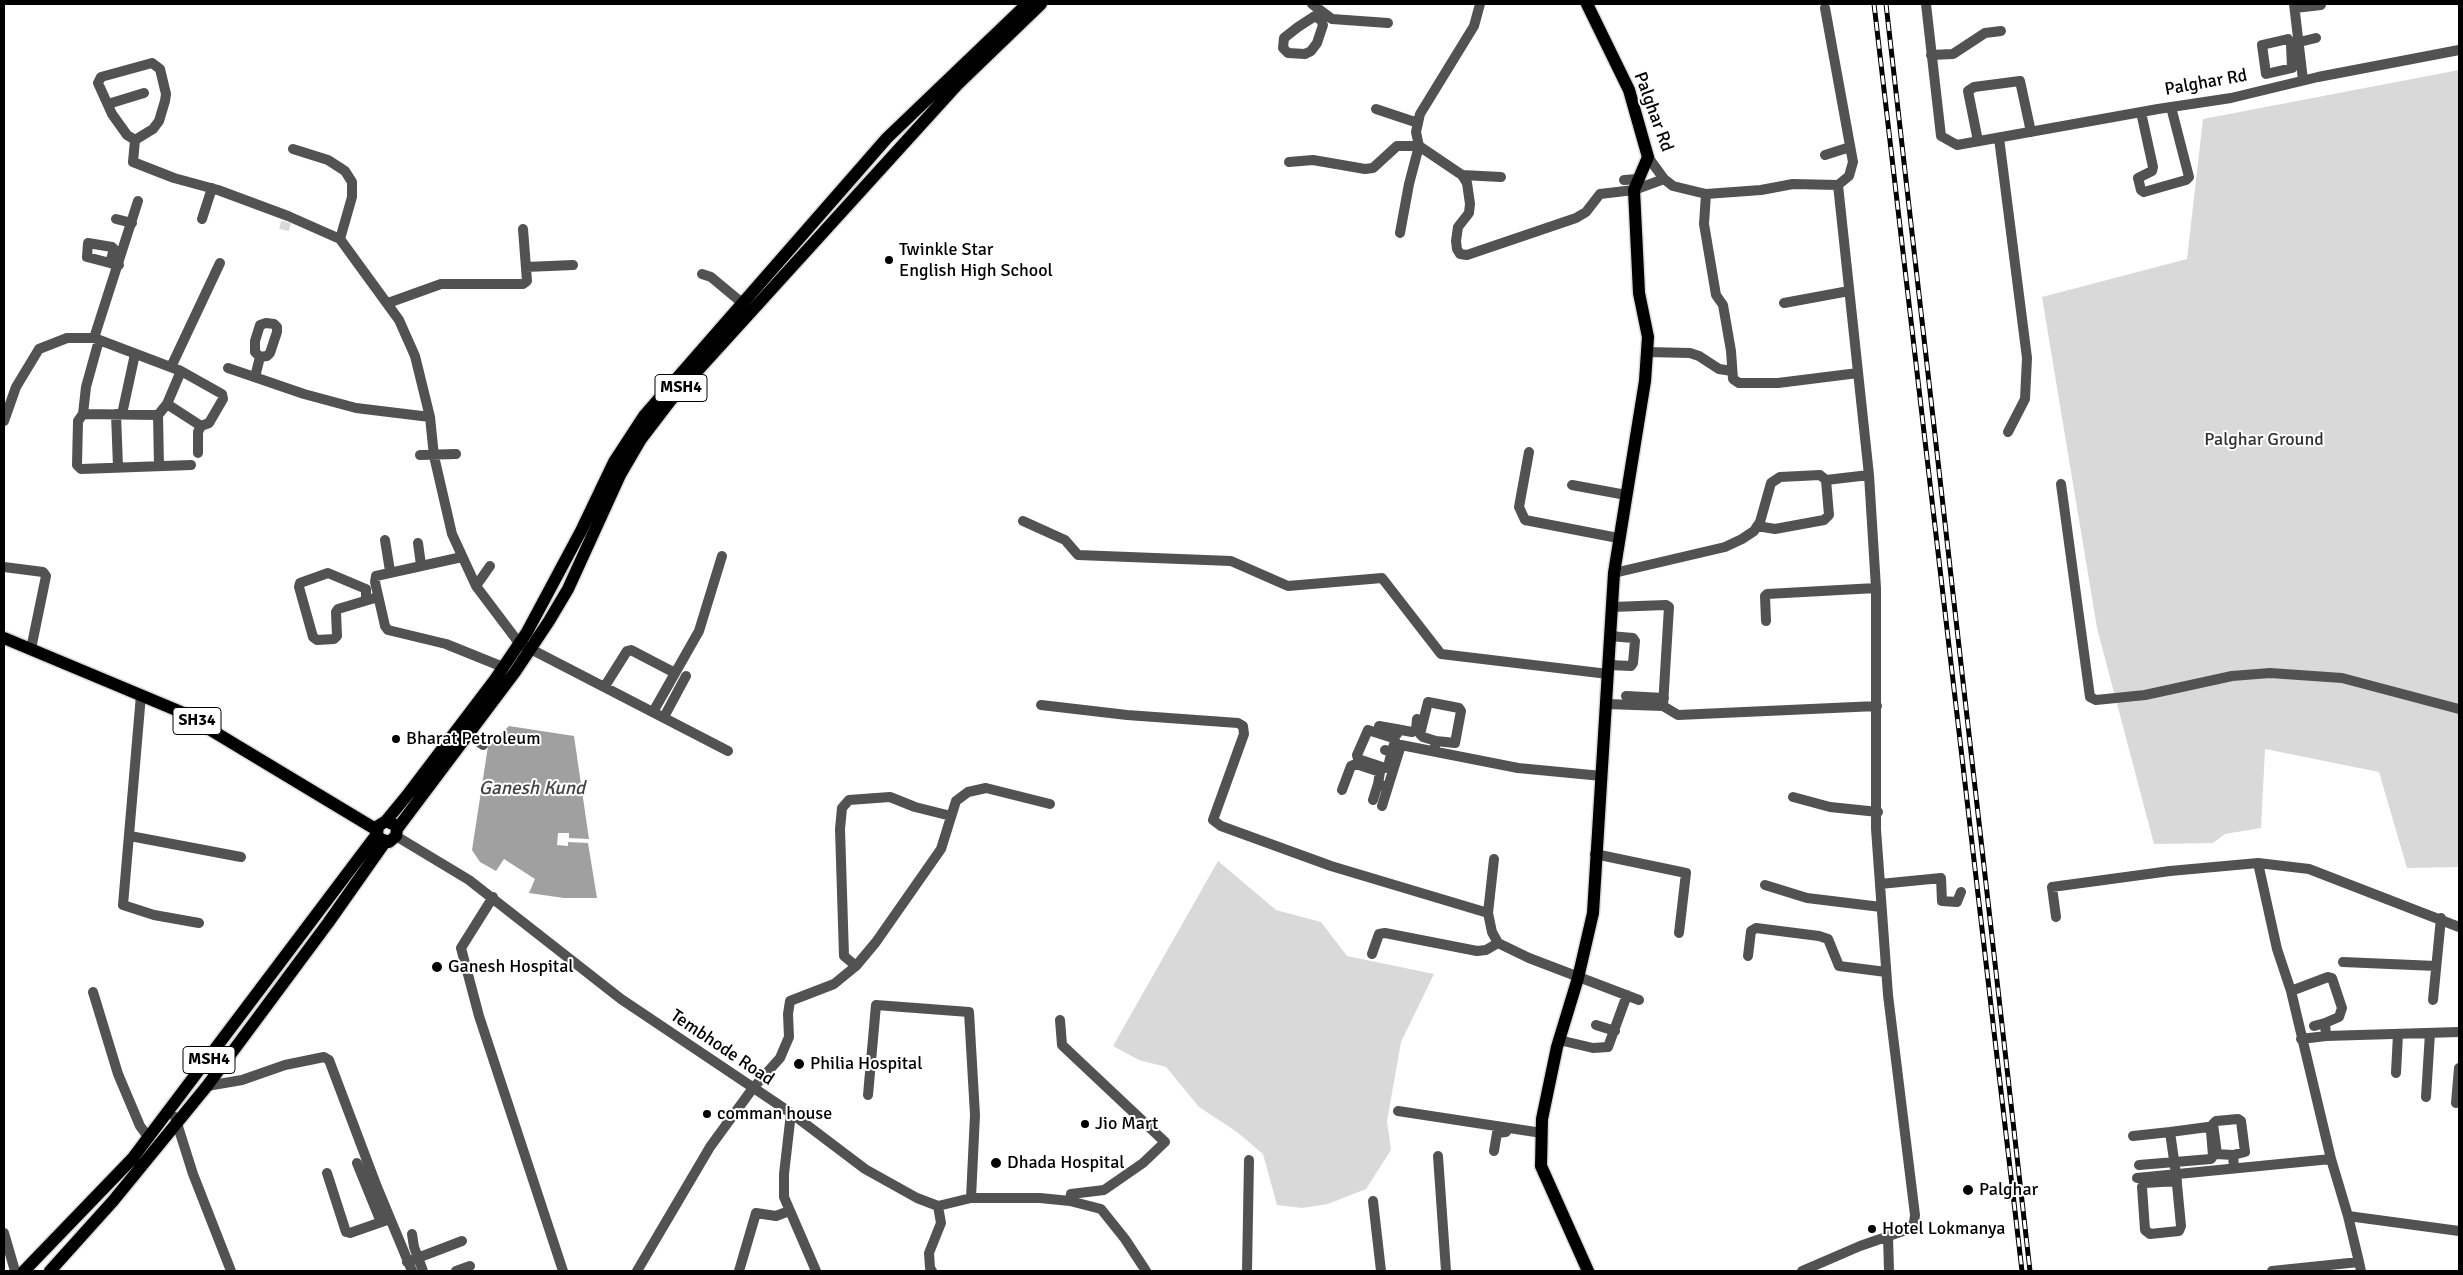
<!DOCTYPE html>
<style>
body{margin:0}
#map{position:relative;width:2463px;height:1275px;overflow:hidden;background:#fff;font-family:Signika,sans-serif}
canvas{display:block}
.frame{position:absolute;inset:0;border:5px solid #000;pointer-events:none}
</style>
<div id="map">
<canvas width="2463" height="1275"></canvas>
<div class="frame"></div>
</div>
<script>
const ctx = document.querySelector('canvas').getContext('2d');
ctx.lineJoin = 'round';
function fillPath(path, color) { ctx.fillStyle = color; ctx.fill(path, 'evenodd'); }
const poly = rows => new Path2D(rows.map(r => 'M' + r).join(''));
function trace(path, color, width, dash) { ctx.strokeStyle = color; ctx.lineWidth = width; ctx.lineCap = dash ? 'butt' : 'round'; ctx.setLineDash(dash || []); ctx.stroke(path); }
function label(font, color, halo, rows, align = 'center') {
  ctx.font = font + ' Signika,sans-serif'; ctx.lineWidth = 4; ctx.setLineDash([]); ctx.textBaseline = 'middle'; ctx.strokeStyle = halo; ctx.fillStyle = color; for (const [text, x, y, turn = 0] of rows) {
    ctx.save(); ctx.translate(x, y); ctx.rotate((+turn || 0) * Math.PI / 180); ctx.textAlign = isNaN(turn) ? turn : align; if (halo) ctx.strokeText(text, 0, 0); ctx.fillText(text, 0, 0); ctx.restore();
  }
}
const green = poly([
 [2459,70,2459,867,2407,868,2379,772,2265,749,2261,828,2225,834,2213,843,2154,844,2097,628,2042,297,2187,259,2203,119],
 [1218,861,1276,910,1321,922,1347,956,1434,974,1401,1042,1387,1121,1391,1150,1366,1189,1328,1204,1302,1208,1277,1205,1263,1154,1237,1132,1199,1107,1166,1067,1139,1060,1113,1046]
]);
const water = poly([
 [509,726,574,736,589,839,569,838,569,833,558,833,557,845,568,846,568,842,588,843,597,898,564,898,529,893,535,879,504,859,496,871,480,862,472,850,488,746]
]);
const minorTunnel = poly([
 [284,230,286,222]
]);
const minor = poly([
 [1312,4,1332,19,1388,23],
 [1480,4,1474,26,1420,114,1416,132,1419,146,1462,175,1467,183,1470,204,1469,213,1458,227,1456,241,1457,249,1460,254,1467,255,1576,218,1586,212,1600,194,1634,190,1664,179],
 [1926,4,1941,136,1957,145,2158,109,2231,98,2318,77,2459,50],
 [2294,4,2303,80],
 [1825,8,1853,162,1849,176,1838,185],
 [2295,8,2321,5],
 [1321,20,1315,16,1298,27,1284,38,1283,48,1288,53,1305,54,1311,51,1317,43,1323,25,1321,20,1326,15],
 [2291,44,2292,68,2266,74,2262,45,2288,39,2291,44,2316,38],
 [1931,55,1953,54,1985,33,2001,31],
 [108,104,144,93],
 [1376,109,1418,123],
 [2141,112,2153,167,2152,171,2138,178,2141,190,2144,192,2186,180,2189,177,2171,107],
 [1999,138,2027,358,2025,399,2008,432],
 [135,140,127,135,112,114,98,83,101,77,152,63,160,69,166,94,165,101,159,121,153,129,135,140,133,162,174,178,218,190,288,216,340,239],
 [1978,141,1968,91,1974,87,2020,81,2031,132],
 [293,149,328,160,345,171,352,182,352,197,340,239,399,320,415,356,430,417,434,456,452,534,476,586,519,643,728,751],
 [1825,155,1850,147],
 [1648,157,1664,179,1673,186,1706,194,1761,190,1793,184,1838,185],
 [1289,162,1313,160,1365,169,1373,168,1397,146,1419,146,1409,184,1400,233],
 [1462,175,1501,177],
 [1624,180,1638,179],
 [1706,194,1704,224,1716,295,1723,305,1731,351,1733,379,1739,383,1778,383,1858,373],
 [116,219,132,223],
 [202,219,212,188],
 [110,263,87,257,88,243,112,247,114,249,110,263,119,265],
 [526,267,573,265],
 [702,274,711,277,741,302],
 [388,303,441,284,523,284,527,281,523,229],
 [1784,303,1849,291],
 [94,338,138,201],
 [1647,352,1690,353,1699,356,1719,369,1732,371],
 [171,367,220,263],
 [228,368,304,394,356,408,430,417],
 [181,371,167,404,158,415,83,414,78,421,77,465,81,469,191,465],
 [255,377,260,357,255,352,255,341,260,325,266,323,274,324,277,327,277,332,270,353,267,356,260,357],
 [167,404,201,426],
 [83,414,86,387,99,340],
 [116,414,118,467],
 [122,414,135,354],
 [158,415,159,466],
 [4,421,16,387,39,349,67,338,94,338,181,371,222,394,223,399,209,423,201,426,198,432,198,453],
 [1529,452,1519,507,1525,520,1618,538],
 [420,455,456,454],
 [1826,480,1869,475],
 [2061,484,2090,697,2096,700,2145,695,2232,676,2270,673,2342,678,2459,709],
 [1572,485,1626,495],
 [1023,521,1065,540,1078,555,1231,561,1288,586,1382,578,1441,654,1608,674],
 [385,540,390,571],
 [418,543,421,565],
 [462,557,376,576,375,582,385,626,388,630,446,644,503,667],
 [4,567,43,572,46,576,31,649],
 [1614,573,1725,547,1742,539,1754,531,1760,522,1771,483,1780,477,1820,475,1826,480,1829,515,1824,520,1775,529,1757,526],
 [476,586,490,566],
 [366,599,366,589,328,573,300,583,299,587,313,637,317,640,334,639,337,636,336,612,338,609,378,597],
 [1612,607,1666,605,1669,607,1663,706],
 [1766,621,1765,596,1767,594,1876,588],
 [1609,665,1631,666,1633,663,1635,641,1633,638,1610,636],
 [605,686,627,651,631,650,675,673],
 [141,695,123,905,154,915,199,923],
 [1626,696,1664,698],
 [1606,704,1663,706,1678,715,1877,706],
 [1041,705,1127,715,1238,723,1243,726,1244,734,1213,820,1221,826,1331,866,1488,913],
 [653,712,699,631,722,556],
 [664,717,686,676],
 [1379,726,1396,729,1397,734],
 [1396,729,1412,732,1416,730,1417,719],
 [469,735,483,745],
 [1385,750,1392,752,1395,740,1393,738,1368,730,1357,755,1358,759,1385,768,1388,767,1391,754],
 [1434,751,1436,741,1455,743,1461,711,1459,708,1428,702,1420,734,1423,737,1436,741],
 [1342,790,1351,766,1356,764,1380,772,1378,784],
 [1793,797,1830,807,1878,812],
 [1373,800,1378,784,1384,786],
 [1382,806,1401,745,1518,768,1602,776],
 [130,836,241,857],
 [396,836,469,880,621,999,791,1113,865,1169,917,1198,938,1206,971,1198,1040,1198,1070,1201,1101,1209,1125,1239,1146,1271],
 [1595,854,1686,873,1679,933],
 [1494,859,1488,913,1492,932,1498,943,1529,958,1639,1000],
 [2258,863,2309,869,2459,927],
 [1880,884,1941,878,1942,901,1957,902,1961,892],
 [1765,885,1807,898,1881,907],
 [493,897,461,948,479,1016,563,1271],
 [2056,917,2052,887,2170,871,2258,863,2277,949,2291,991,2331,1159,2348,1216,2359,1262],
 [1372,954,1379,934,1385,933,1477,951,1486,950,1498,943],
 [1748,956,1751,931,1756,928,1819,936,1828,939,1839,966,1886,972],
 [2343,962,2436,966],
 [856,966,844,956,840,829,842,808,849,800,890,797,915,807,951,816],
 [2291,991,2328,977,2332,978,2342,1008,2339,1017,2325,1023,2326,1036],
 [93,992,118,1074,140,1126,149,1138],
 [2433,1000,2441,918],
 [1060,1020,1062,1045,1165,1142,1143,1163,1104,1190,1071,1194,1070,1201],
 [1596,1025,1615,1031],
 [2314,1026,2325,1023],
 [2301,1039,2326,1036,2459,1032],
 [1559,1040,1593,1048,1608,1047,1627,995],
 [2396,1073,2398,1034],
 [207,1086,242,1080,285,1065,324,1057,329,1060,377,1187,412,1271],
 [868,1095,876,1005,969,1012,975,1115,971,1198],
 [2426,1097,2430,1033],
 [2456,1103,2459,1068],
 [1398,1111,1542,1133],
 [791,1113,784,1174,784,1197,816,1271],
 [175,1117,193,1174,231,1271],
 [2133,1136,2170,1132,2176,1174,2181,1226,2179,1231,2150,1234,2145,1230,2142,1187,2145,1183,2177,1181],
 [1494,1151,1497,1133,1506,1132],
 [2233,1155,2217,1154,2213,1124,2216,1121,2238,1119,2241,1121,2245,1152,2233,1155,2234,1168],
 [1438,1156,1446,1271],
 [357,1163,381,1222],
 [2139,1165,2211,1159,2213,1156,2211,1131,2208,1127,2170,1132],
 [327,1173,346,1232,350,1233,390,1219],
 [2137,1178,2331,1159],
 [1373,1201,1381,1271],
 [2348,1216,2459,1231],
 [4,1233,15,1271],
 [412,1234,414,1247,423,1271],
 [1888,1236,1889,1271],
 [407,1262,462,1241],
 [456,1271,470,1266],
 [637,1271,710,1147,753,1088,780,1058,789,1037,788,1014,790,1001,834,984,856,966,876,942,941,849,956,801,968,792,986,788,1050,804],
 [739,1271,756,1213,776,1216,789,1211],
 [932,1271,930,1268,929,1253,941,1223,938,1206],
 [1247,1271,1249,1160],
 [1802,1271,1860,1246,1909,1229,1914,1223,1915,1215,1888,995,1876,829,1876,588,1869,475,1838,185],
 [2272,1271,2359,1262,2361,1271]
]);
const major = poly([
 [1587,4,1629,90,1648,157,1634,190,1639,293,1648,337,1645,381,1614,573,1593,913,1578,978,1557,1047,1542,1119,1541,1166,1588,1271],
 [4,638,181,712,377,830],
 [386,821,395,825,397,829,396,836,389,842,380,839,377,834,378,826,386,821,409,793,494,681,527,632,581,531,614,462,644,416,887,138,1027,4],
 [397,829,515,672,549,621,568,589,620,475,641,439,670,401,957,85,1041,4],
 [24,1271,132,1159,377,834],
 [50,1271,113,1201,207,1086,328,923,385,842]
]);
const rail = poly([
 [1874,4,2022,1271],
 [1886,4,2030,1271]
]);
const markers = [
 [889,260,5,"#000"],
 [396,739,5,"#000"],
 [437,967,6,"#000"],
 [799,1064,6,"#000"],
 [707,1114,5,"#000"],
 [1085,1124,5,"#000"],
 [996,1163,6,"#000"],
 [1968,1190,6,"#000"],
 [1872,1229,5,"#000"]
];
const shields = [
 [681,388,52],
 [197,721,48],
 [209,1060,52]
];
const shieldNames = [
 ["MSH4",681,388],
 ["SH34",197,721],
 ["MSH4",209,1060]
];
const streetNames = [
 ["Palghar Rd",2206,83,-10],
 ["Palghar Rd",1653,112,70],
 ["Tembhode Road",722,1048,34]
];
const poiNames = [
 ["Twinkle Star",899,250],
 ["English High School",899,271],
 ["Bharat Petroleum",406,739],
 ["Ganesh Hospital",448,967],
 ["Philia Hospital",810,1064],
 ["comman house",717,1114],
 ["Jio Mart",1095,1124],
 ["Dhada Hospital",1007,1163],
 ["Palghar",1979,1190],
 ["Hotel Lokmanya",1882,1229]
];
const parkNames = [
 ["Palghar Ground",2264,440]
];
const waterNames = [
 ["Ganesh Kund",532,789]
];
fillPath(green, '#d9d9d9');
fillPath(water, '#a0a0a0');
trace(minorTunnel, '#d9d9d9', 10, [10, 5]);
trace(major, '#dbdbdb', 15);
trace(minor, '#525252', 10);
trace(major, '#000', 12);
trace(rail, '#000', 5);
trace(rail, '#fff', 3, [9]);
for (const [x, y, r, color] of markers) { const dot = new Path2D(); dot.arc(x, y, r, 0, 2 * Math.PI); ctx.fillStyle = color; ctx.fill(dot); trace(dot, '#fff', 2); }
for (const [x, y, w] of shields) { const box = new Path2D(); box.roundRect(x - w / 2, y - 13.5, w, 27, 4); ctx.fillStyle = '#fff'; ctx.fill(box); trace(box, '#000', 1); }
label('bold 16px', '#000', null, shieldNames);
label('18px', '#000', '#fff', streetNames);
label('18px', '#000', '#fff', poiNames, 'left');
label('18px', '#303030', '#fff', parkNames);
label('italic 19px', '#414141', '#fff', waterNames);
</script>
